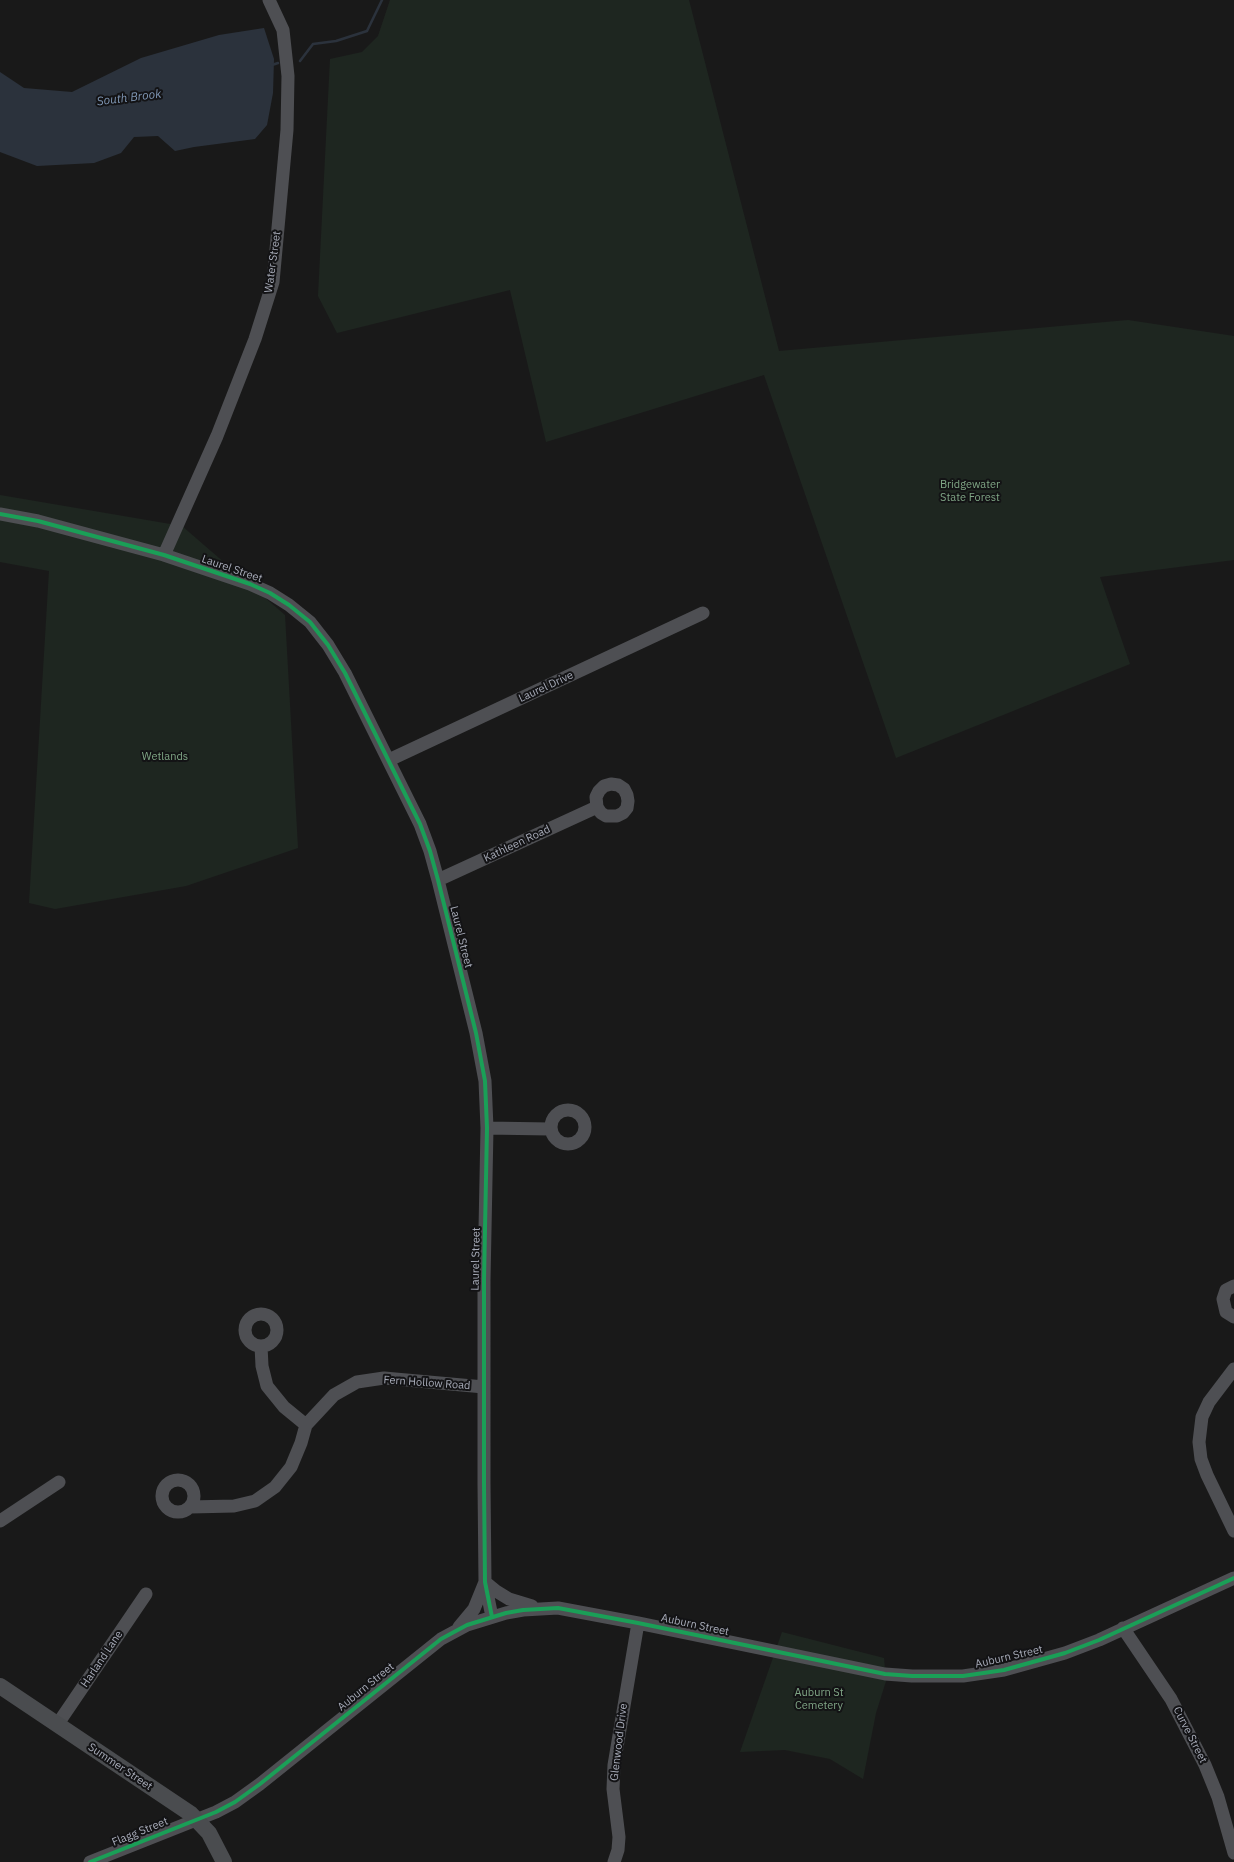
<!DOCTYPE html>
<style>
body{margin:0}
canvas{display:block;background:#191919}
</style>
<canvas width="1234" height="1862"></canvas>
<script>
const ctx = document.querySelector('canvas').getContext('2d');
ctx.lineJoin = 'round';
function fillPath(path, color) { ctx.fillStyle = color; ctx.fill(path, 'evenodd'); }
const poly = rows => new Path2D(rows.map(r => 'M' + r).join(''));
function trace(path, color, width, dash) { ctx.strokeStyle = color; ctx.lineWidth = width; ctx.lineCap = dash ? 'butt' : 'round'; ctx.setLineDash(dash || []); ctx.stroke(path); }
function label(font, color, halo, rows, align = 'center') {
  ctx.font = font + ' "IBM Plex Sans",sans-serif'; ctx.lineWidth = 4; ctx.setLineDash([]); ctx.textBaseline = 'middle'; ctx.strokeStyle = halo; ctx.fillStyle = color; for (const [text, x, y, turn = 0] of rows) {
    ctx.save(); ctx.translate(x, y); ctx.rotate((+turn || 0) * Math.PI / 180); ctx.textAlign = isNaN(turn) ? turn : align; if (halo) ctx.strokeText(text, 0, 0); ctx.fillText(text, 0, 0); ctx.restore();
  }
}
const green = poly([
 [390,0,689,0,779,351,1128,320,1234,336,1234,560,1100,577,1130,664,896,758,764,375,546,442,510,290,337,333,318,296,330,59,362,52,378,36],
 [0,495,182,526,285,615,298,848,186,886,55,909,29,903,49,571,0,562],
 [782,1632,884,1658,886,1681,876,1713,863,1779,830,1759,785,1750,740,1752]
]);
const water = poly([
 [264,28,274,59,273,93,267,125,255,139,194,147,175,151,158,136,134,137,121,153,94,163,37,166,0,152,0,72,24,88,72,92,141,58,219,35]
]);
const stream = poly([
 [300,61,313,44,336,41,367,31,382,0],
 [272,65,278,63]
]);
const minor = poly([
 [0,514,38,521,164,555,250,584,270,593,289,605,310,622,328,645,345,673,420,824,430,851,438,880,476,1033,485,1081,487,1128,484,1280,484,1483,485,1582,492,1617],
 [164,555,217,436,255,339,273,282,287,130,288,76,283,30,269,0],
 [389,760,703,613],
 [438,880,597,807,596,797,599,791,604,786,611,784,618,785,624,789,627,795,628,801,627,808,623,813,617,816,606,816,601,813,597,807],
 '551 1127a17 17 0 1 1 34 0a17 17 0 1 1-34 0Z',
 [487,1128,550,1129],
 [1234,1286,1226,1290,1223,1299,1226,1312,1234,1317],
 '245 1330a16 16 0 1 1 32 0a16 16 0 1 1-32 0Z',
 [261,1346,262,1366,267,1386,284,1407,306,1425],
 [1234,1369,1209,1402,1202,1417,1199,1442,1201,1459,1207,1475,1234,1531],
 '162 1496a16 16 0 1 1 32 0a16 16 0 1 1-32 0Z',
 [190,1507,234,1506,255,1501,275,1487,291,1467,301,1443,306,1425,334,1395,357,1382,384,1378,484,1387],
 [0,1521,59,1482],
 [459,1627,474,1609,485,1582,496,1591,509,1599,532,1606],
 [1123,1628,1171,1699,1205,1765,1218,1797,1234,1853],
 [57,1725,146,1594],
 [90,1862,216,1812,235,1802,260,1784,441,1639,467,1625,506,1613,523,1610,558,1608,638,1623,885,1674,912,1676,963,1676,1004,1670,1065,1653,1099,1640,1234,1578],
 [614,1862,618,1850,619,1837,613,1789,614,1765,638,1623]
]);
const major = poly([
 [0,1686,191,1814,209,1833,224,1862]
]);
const cycleway = poly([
 [0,514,38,521,164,555,250,584,270,593,289,605,310,622,328,645,345,673,420,824,430,851,438,880,476,1033,485,1081,487,1128,484,1280,484,1483,485,1582,492,1617],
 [90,1862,216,1812,235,1802,260,1784,441,1639,467,1625,506,1613,523,1610,558,1608,638,1623,885,1674,912,1676,963,1676,1004,1670,1065,1653,1099,1640,1234,1578]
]);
const streetNames = [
 ["Water Street",273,262,-82],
 ["Laurel Street",232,569,19],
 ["Laurel Drive",546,687,-25],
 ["Kathleen Road",517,844,-25],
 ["Laurel Street",461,937,76],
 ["Laurel Street",476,1259,-89],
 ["Fern Hollow Road",427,1383,4],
 ["Auburn Street",695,1625,12],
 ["Auburn Street",1009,1657,-13],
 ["Harland Lane",102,1659,-56],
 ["Auburn Street",366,1687,-39],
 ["Curve Street",1190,1735,63],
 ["Glenwood Drive",619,1742,-83],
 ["Summer Street",120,1767,34],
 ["Flagg Street",140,1832,-22]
];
const parkNames = [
 ["Bridgewater",970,485],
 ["State Forest",970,498],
 ["Wetlands",165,757],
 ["Auburn St",819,1693],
 ["Cemetery",819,1706]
];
const waterNames = [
 ["South Brook",129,98,-7]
];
fillPath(green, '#1e2620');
fillPath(water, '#2b323c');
trace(stream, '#2b323c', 2.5);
trace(minor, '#4e4f53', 13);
trace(major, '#4a4c4f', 16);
trace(cycleway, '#1a9f57', 4);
label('11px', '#a9adba', '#131315', streetNames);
label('11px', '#80a686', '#131315', parkNames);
label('italic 12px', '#8098b6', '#131315', waterNames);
</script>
